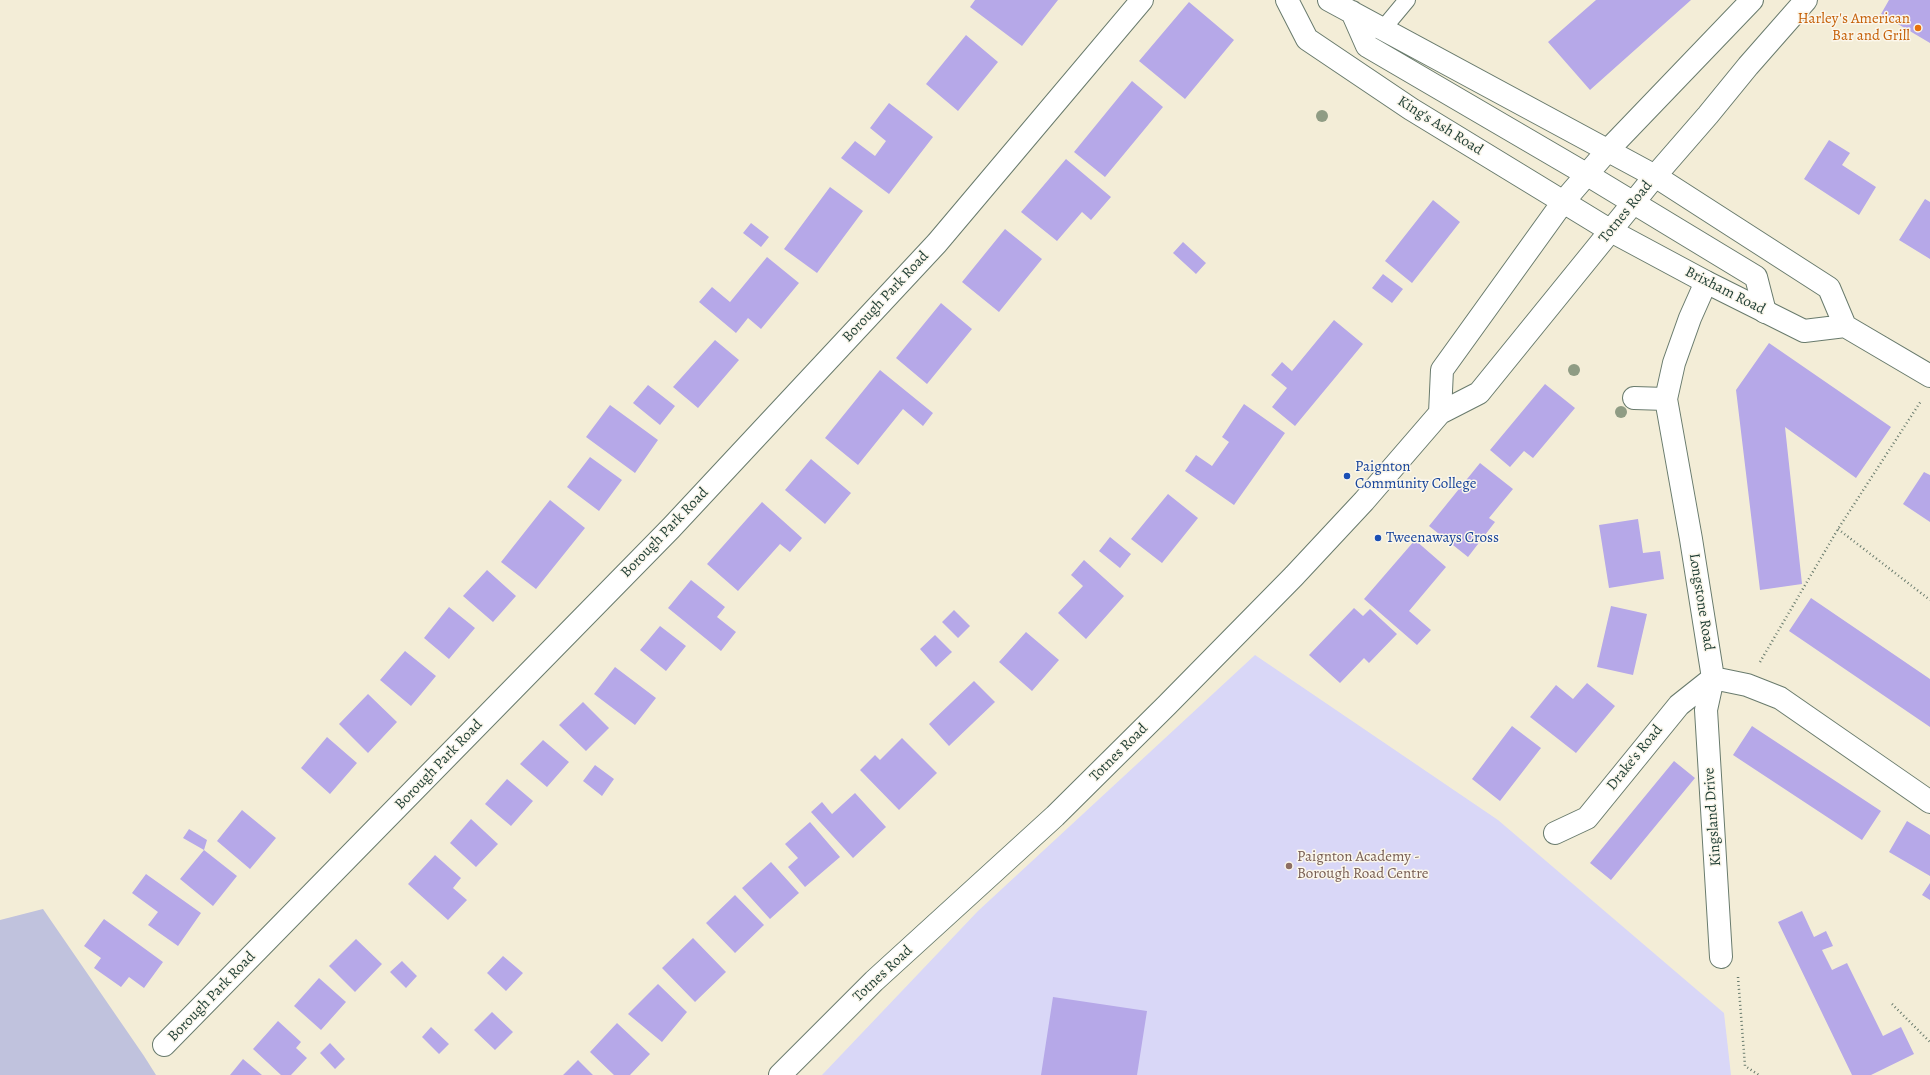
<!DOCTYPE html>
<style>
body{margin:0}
canvas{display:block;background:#f3edd7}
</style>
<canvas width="1930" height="1075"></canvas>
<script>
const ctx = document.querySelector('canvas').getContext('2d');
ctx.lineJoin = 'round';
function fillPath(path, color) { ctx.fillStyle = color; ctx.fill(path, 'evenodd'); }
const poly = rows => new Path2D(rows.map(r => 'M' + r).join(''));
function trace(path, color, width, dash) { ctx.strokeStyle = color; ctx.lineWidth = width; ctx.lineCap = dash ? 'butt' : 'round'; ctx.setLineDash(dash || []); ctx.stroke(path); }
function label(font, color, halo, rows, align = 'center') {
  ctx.font = font + ' Alegreya,serif'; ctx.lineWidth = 3; ctx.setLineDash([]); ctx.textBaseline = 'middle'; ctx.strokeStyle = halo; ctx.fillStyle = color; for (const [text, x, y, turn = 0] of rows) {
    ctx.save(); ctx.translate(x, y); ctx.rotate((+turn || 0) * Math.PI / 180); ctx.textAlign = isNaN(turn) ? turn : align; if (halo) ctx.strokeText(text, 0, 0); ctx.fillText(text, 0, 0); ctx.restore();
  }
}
const built = poly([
 [1255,655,1498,820,1724,1013,1731,1075,822,1075,978,911]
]);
const industrial = poly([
 [43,909,144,1056,156,1075,0,1075,0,920]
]);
const building = poly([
 [975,0,1058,0,1022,46,970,7],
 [1596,0,1691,0,1590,90,1548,42],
 [1889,0,1930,0,1930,43,1881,14],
 [1189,2,1234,40,1185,99,1139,61],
 [966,35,998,62,958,111,926,84],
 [1132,81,1163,107,1105,177,1074,152],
 [889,103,933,137,889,194,841,158,855,141,875,156,886,141,870,128],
 [1829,140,1850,153,1842,165,1876,187,1859,215,1804,179],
 [1066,159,1111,197,1091,220,1082,212,1057,241,1021,212],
 [830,187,863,211,817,273,784,249],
 [1925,199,1930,202,1930,259,1899,240],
 [1433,200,1460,222,1412,283,1385,261],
 [751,223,769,237,761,247,743,233],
 [1005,229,1042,259,999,312,962,282],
 [1183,242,1206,263,1196,274,1173,253],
 [767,257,799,283,761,329,748,318,736,333,699,302,712,287,730,302],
 [1383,274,1403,289,1392,303,1372,288],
 [941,303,972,329,927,384,896,358],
 [1334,320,1363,344,1295,426,1272,407,1287,388,1271,375,1282,362,1292,371],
 [715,340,739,360,698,408,673,387],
 [1769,343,1891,427,1856,478,1785,427,1802,584,1760,590,1736,390],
 [880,370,933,413,923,426,903,409,858,465,825,438],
 [1545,384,1575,408,1533,458,1524,451,1510,467,1490,450],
 [648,385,675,406,660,425,633,403],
 [1244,404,1285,433,1234,505,1185,471,1196,455,1212,466,1229,442,1222,437],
 [610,405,658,440,635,473,586,437],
 [590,457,622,480,599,511,567,487],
 [811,459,851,493,825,524,785,490],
 [1480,463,1513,489,1489,518,1495,522,1468,557,1429,526],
 [1924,472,1930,475,1930,522,1903,504],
 [1168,494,1198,518,1162,563,1131,539],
 [550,500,585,528,536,589,501,562],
 [762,502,802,538,790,552,780,544,738,591,707,564],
 [1638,519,1643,553,1660,551,1664,579,1609,588,1599,525],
 [1110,537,1131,554,1120,568,1099,551],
 [1415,540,1446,567,1409,611,1431,630,1417,645,1364,599],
 [1084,560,1124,596,1086,639,1058,613,1083,586,1071,575],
 [487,570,516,596,493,622,463,596],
 [691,580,725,607,717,617,736,632,721,651,668,608],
 [1811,598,1930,679,1930,727,1789,631],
 [1611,606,1647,614,1633,675,1597,667],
 [449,607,475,628,449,659,424,638],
 [1354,608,1363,616,1370,609,1397,634,1369,663,1364,658,1340,683,1309,655],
 [954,610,970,626,958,638,942,622],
 [660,626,686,646,666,671,640,650],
 [1026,632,1059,660,1032,691,999,662],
 [935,635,952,652,936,667,920,649],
 [405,651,436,676,411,706,380,680],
 [615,667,656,698,635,725,594,694],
 [974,681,995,702,949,746,929,724],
 [1587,683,1615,706,1576,753,1530,717,1556,685,1573,699],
 [368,694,397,722,368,753,339,724],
 [583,702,609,728,586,751,559,725],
 [1512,726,1541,748,1500,801,1472,779],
 [1752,726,1881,811,1862,840,1733,755],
 [327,737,357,763,330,794,301,768],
 [902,738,937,773,899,810,860,770,875,755,880,760],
 [543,740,569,762,547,787,520,764],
 [1674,761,1695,778,1611,880,1590,863],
 [595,765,614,779,602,796,583,781],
 [507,779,533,801,511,826,485,804],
 [855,793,886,827,853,858,811,812,822,802,832,814],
 [242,810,276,838,250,869,217,841],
 [471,819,498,844,476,867,450,843],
 [1907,821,1930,835,1930,876,1889,852],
 [810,822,840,857,805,887,788,867,798,858,785,844],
 [189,829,207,840,204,850,237,876,213,906,180,879,204,850,183,838],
 [435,855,461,878,453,888,467,900,448,920,408,884],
 [771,862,799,893,770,919,742,888],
 [146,874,201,913,178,946,148,925,158,912,132,893],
 [1930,883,1930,900,1922,895],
 [735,895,764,925,735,953,706,923],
 [1802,911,1814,937,1826,931,1833,946,1822,950,1832,970,1847,963,1883,1036,1901,1027,1914,1054,1871,1075,1852,1075,1778,922],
 [104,919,163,962,144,988,129,977,121,987,94,968,101,958,84,946],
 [693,938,726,972,695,1002,662,968],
 [356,939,382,964,355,992,329,966],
 [503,956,523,973,506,991,487,973],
 [402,961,417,976,406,988,390,972],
 [319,978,346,1002,321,1030,294,1006],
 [658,984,687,1012,662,1042,628,1014],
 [1053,997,1147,1011,1137,1075,1041,1075],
 [492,1012,513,1032,495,1050,474,1030],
 [278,1021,301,1042,296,1048,307,1058,291,1075,281,1075,253,1049],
 [617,1023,650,1054,630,1075,614,1075,590,1052],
 [431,1027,449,1044,439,1054,422,1037],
 [330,1043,345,1059,335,1069,320,1053],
 [243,1059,262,1075,230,1075],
 [578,1060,593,1075,563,1075]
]);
const path = poly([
 [1838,529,1930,600],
 [1760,662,1838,529,1921,401],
 [1738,977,1745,1066,1759,1075],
 [1892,1004,1930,1042]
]);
const lane = poly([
 [1382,30,1407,0]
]);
const street = poly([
 [1706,282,1690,318,1674,363,1666,399,1691,539,1713,678,1747,685,1780,698,1930,802],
 [1634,398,1666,399],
 [1713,678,1706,710,1721,957],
 [1555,833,1587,818,1679,705,1713,678],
 [164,1045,671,528,937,243,1142,0]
]);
const primary = poly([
 [1806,0,1748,66,1708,115,1655,176,1829,288,1845,326,1930,376],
 [1608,150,1752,0],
 [1611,231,1706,282,1804,331,1845,326]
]);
const highway = poly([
 [1287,0,1307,39,1411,109,1611,231],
 [1352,12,1367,46,1586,174,1756,277,1765,312],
 [1440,413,1442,370,1563,202,1608,150],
 [780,1075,874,981,1055,816,1167,705,1294,576,1364,501,1440,413,1479,393,1655,176,1329,0]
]);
const trees = [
 [1322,116],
 [1574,370],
 [1621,412]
];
const markers = [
 [1918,28,4,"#e8710a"],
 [1347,476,4,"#1a4fb4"],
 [1378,538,4,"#1a4fb4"],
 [1289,866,4,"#8d6e63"]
];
const foodNames = [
 ["Harley's American",1910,19],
 ["Bar and Grill",1910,36]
];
const streetNames = [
 ["King's Ash Road",1440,126,32],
 ["Totnes Road",1626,212,-51],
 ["Brixham Road",1725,291,27],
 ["Borough Park Road",886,297,-47],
 ["Borough Park Road",665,533,-46],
 ["Longstone Road",1701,602,81],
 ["Totnes Road",1119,753,-45],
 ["Drake's Road",1635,758,-51],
 ["Borough Park Road",439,765,-46],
 ["Kingsland Drive",1713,817,-94],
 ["Totnes Road",883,974,-43],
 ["Borough Park Road",212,997,-46]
];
const transitNames = [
 ["Paignton",1355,467],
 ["Community College",1355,484],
 ["Tweenaways Cross",1386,538]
];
const educationNames = [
 ["Paignton Academy -",1297,857],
 ["Borough Road Centre",1297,874]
];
fillPath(built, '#d9d7f7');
fillPath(industrial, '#c0c2dd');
fillPath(building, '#b6a8e8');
trace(lane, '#697b6d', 18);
trace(street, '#697b6d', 24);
trace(primary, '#697b6d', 24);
trace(highway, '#697b6d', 24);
trace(path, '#697b6d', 2.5, [1, 3]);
trace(lane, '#fff', 16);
trace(street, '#fff', 22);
trace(primary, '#fff', 22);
trace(highway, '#fff', 22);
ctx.fillStyle = '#8f9c84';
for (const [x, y] of trees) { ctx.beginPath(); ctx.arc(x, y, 6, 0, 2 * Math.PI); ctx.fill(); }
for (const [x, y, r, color] of markers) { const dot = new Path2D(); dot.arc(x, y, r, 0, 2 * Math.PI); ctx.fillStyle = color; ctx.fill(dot); trace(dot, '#fbf7ec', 1.5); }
label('15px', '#c56008', '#fbf7ec', foodNames, 'right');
label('15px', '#1f3d34', '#fbf7ec', streetNames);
label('15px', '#164399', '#fbf7ec', transitNames, 'left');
label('15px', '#785e54', '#fbf7ec', educationNames, 'left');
</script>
